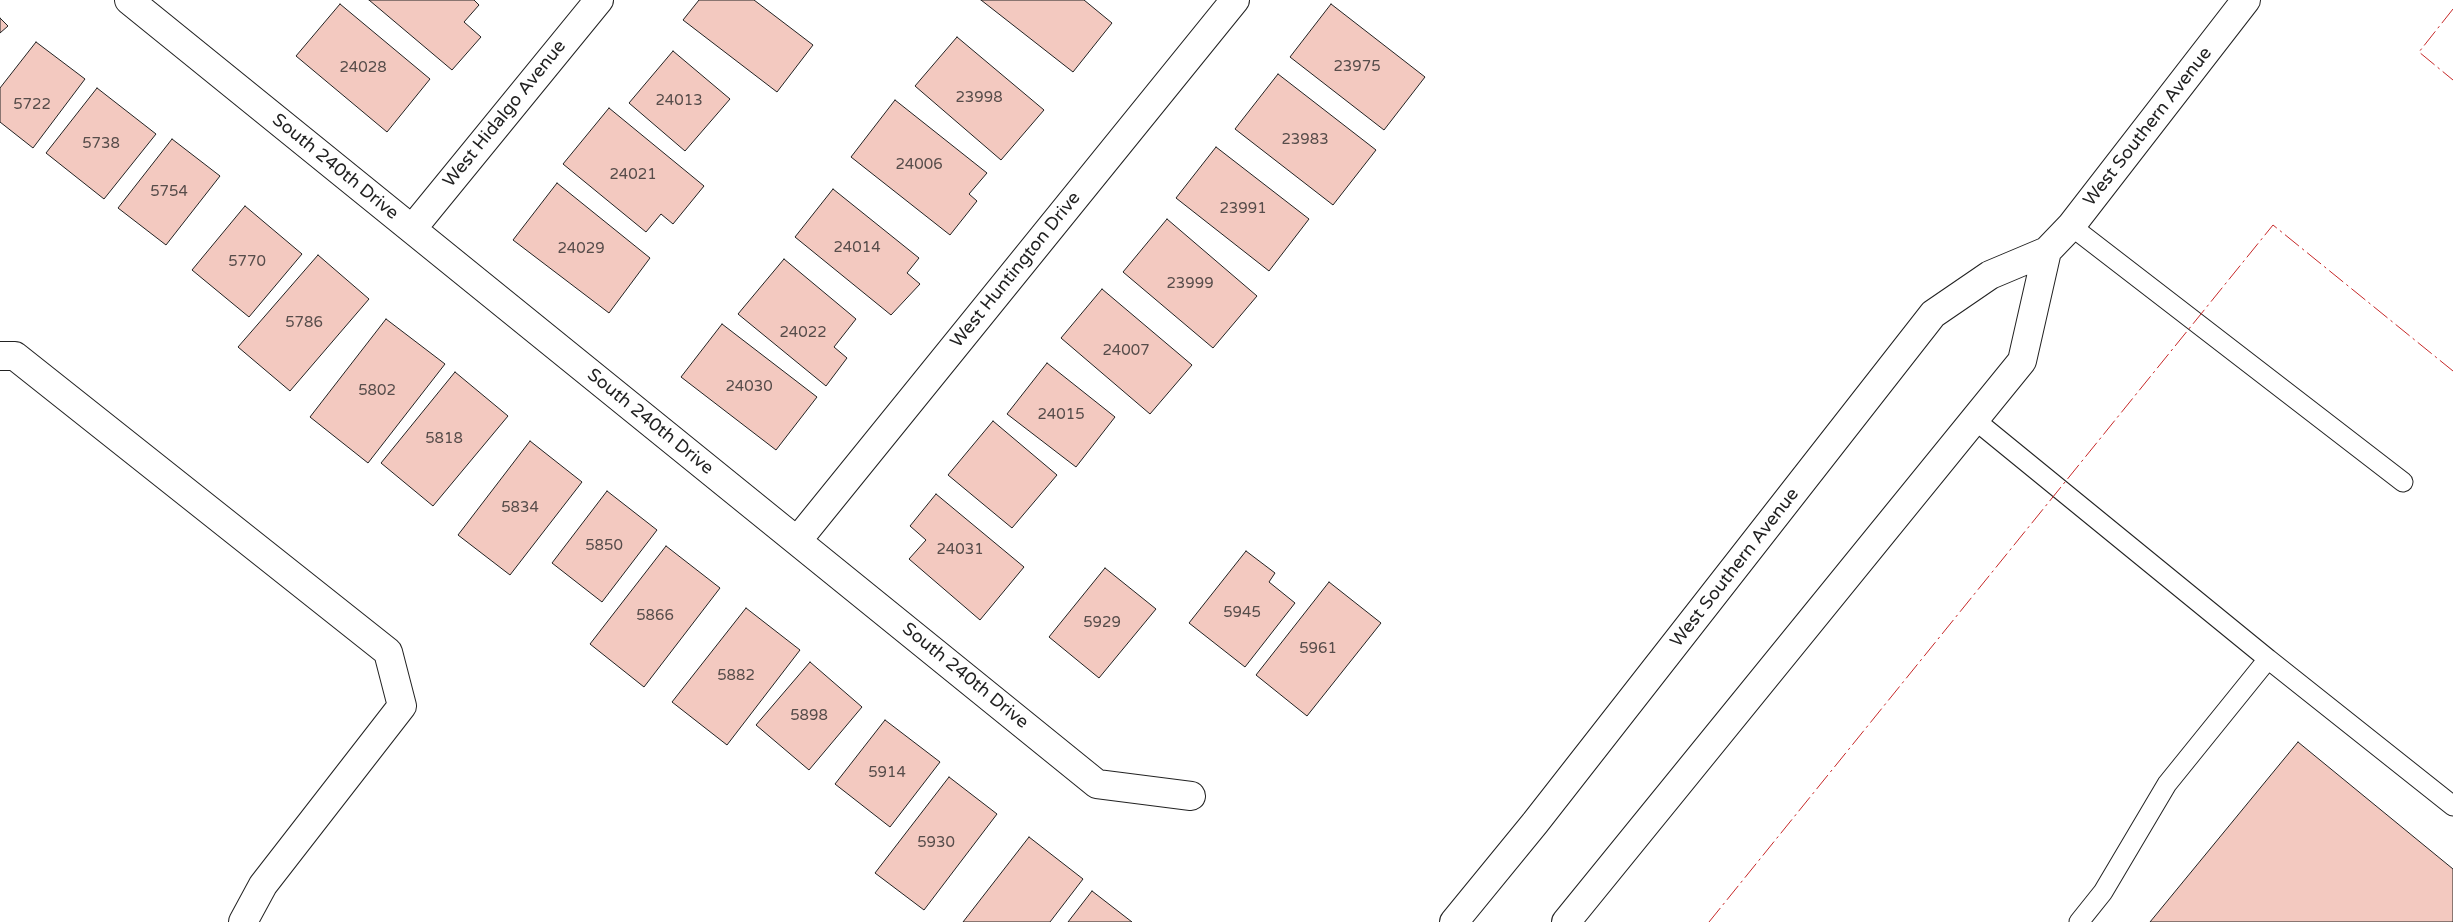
<!DOCTYPE html>
<style>
body{margin:0}
canvas{display:block;background:#fff}
</style>
<canvas width="2453" height="922"></canvas>
<script>
const ctx = document.querySelector('canvas').getContext('2d');
ctx.lineJoin = 'round';
function fillPath(path, color) { ctx.fillStyle = color; ctx.fill(path, 'evenodd'); }
const poly = rows => new Path2D(rows.map(r => 'M' + r).join(''));
function trace(path, color, width, dash) { ctx.strokeStyle = color; ctx.lineWidth = width; ctx.lineCap = dash ? 'butt' : 'round'; ctx.setLineDash(dash || []); ctx.stroke(path); }
function label(font, color, halo, rows, align = 'center') {
  ctx.font = font + ' "Varela Round",sans-serif'; ctx.lineWidth = 4; ctx.setLineDash([]); ctx.textBaseline = 'middle'; ctx.strokeStyle = halo; ctx.fillStyle = color; for (const [text, x, y, turn = 0] of rows) {
    ctx.save(); ctx.translate(x, y); ctx.rotate((+turn || 0) * Math.PI / 180); ctx.textAlign = isNaN(turn) ? turn : align; if (halo) ctx.strokeText(text, 0, 0); ctx.fillText(text, 0, 0); ctx.restore();
  }
}
const building = poly([
 [369,0,474,0,479,5,464,22,481,37,452,70,369,0],
 [699,0,754,0,813,45,777,92,683,20,699,0],
 [981,0,1084,0,1112,23,1073,72,981,0],
 [340,4,430,79,387,132,296,56,340,4],
 [1331,4,1425,77,1384,130,1290,57,1331,4],
 [0,18,8,26,0,33,0,18],
 [957,37,1044,110,1001,160,915,86,957,37],
 [36,42,85,79,33,148,0,122,0,88,36,42],
 [673,51,730,99,685,151,629,103,673,51],
 [1278,74,1376,150,1333,205,1235,129,1278,74],
 [97,88,156,134,104,199,46,153,97,88],
 [895,100,987,173,969,194,977,201,950,235,851,157,895,100],
 [609,108,704,186,673,224,661,214,646,232,563,164,609,108],
 [172,139,220,176,166,245,118,208,172,139],
 [1216,147,1309,219,1269,271,1176,198,1216,147],
 [557,183,650,258,609,313,513,240,557,183],
 [833,189,919,258,907,273,920,284,891,315,795,237,833,189],
 [245,206,302,254,249,317,192,270,245,206],
 [1167,219,1257,296,1213,348,1123,272,1167,219],
 [318,255,369,299,290,391,238,347,318,255],
 [784,259,856,319,834,347,847,358,826,386,738,314,784,259],
 [1102,289,1192,365,1150,414,1061,338,1102,289],
 [386,319,445,364,368,463,310,417,386,319],
 [722,324,817,397,776,450,681,377,722,324],
 [1047,363,1115,417,1076,467,1007,414,1047,363],
 [455,372,508,416,433,506,381,463,455,372],
 [993,421,1057,475,1012,528,948,475,993,421],
 [530,441,582,482,510,575,458,535,530,441],
 [607,491,657,530,602,602,552,563,607,491],
 [936,494,1024,567,980,620,909,559,926,540,910,526,936,494],
 [666,546,720,588,644,687,590,644,666,546],
 [1246,551,1275,573,1269,582,1295,603,1245,667,1189,623,1246,551],
 [1105,568,1156,609,1099,678,1049,637,1105,568],
 [1329,582,1381,623,1307,716,1256,675,1329,582],
 [746,608,800,650,727,745,672,702,746,608],
 [810,662,862,707,809,770,756,725,810,662],
 [885,720,940,762,890,827,835,784,885,720],
 [2298,742,2453,869,2453,922,2150,922,2298,742],
 [949,777,997,814,924,910,875,873,949,777],
 [1029,837,1083,879,1050,922,963,922,1029,837],
 [1092,891,1132,922,1068,922,1092,891]
]);
const service = poly([
 [2071,226,2403,482],
 [1975,420,2268,659,2167,784,2103,892,2079,922],
 [2268,659,2453,806]
]);
const minor = poly([
 [129,0,1097,784,1191,796],
 [412,229,599,0],
 [0,356,15,356,388,652,402,706,263,885,243,922],
 [797,541,1235,0]
]);
const secondary = poly([
 [1454,922,1535,823,1933,314,1990,275,2047,251,2071,226,2246,0],
 [1566,922,2022,361,2047,251]
]);
const power = poly([
 [2453,9,2419,52,2453,80],
 [1709,922,2273,225,2453,371]
]);
const numberNames = [
 ["23975",1357,67],
 ["24028",363,68],
 ["23998",979,98],
 ["24013",679,101],
 ["5722",32,105],
 ["23983",1305,140],
 ["5738",101,144],
 ["24006",919,165],
 ["24021",633,175],
 ["5754",169,192],
 ["23991",1243,209],
 ["24014",857,248],
 ["24029",581,249],
 ["5770",247,262],
 ["23999",1190,284],
 ["5786",304,323],
 ["24022",803,333],
 ["24007",1126,351],
 ["24030",749,387],
 ["5802",377,391],
 ["24015",1061,415],
 ["5818",444,439],
 ["5834",520,508],
 ["5850",604,546],
 ["24031",960,550],
 ["5945",1242,613],
 ["5866",655,616],
 ["5929",1102,623],
 ["5961",1318,649],
 ["5882",736,676],
 ["5898",809,716],
 ["5914",887,773],
 ["5930",936,843]
];
const streetNames = [
 ["West Hidalgo Avenue",505,114,-51],
 ["West Southern Avenue",2148,127,-52],
 ["South 240th Drive",335,167,39],
 ["West Huntington Drive",1016,270,-51],
 ["South 240th Drive",650,422,39],
 ["West Southern Avenue",1735,568,-52],
 ["South 240th Drive",965,676,39]
];
fillPath(building, '#f3c9c0');
trace(building, '#222', 1);
trace(service, '#222', 21);
trace(minor, '#222', 30);
trace(secondary, '#222', 30);
trace(service, '#fff', 19);
trace(minor, '#fff', 28);
trace(secondary, '#fff', 28);
trace(power, '#c62828', 1, [18, 4, 2.5, 4]);
label('15px', '#564c4a', null, numberNames);
label('18px', '#222', '#fff', streetNames);
</script>
